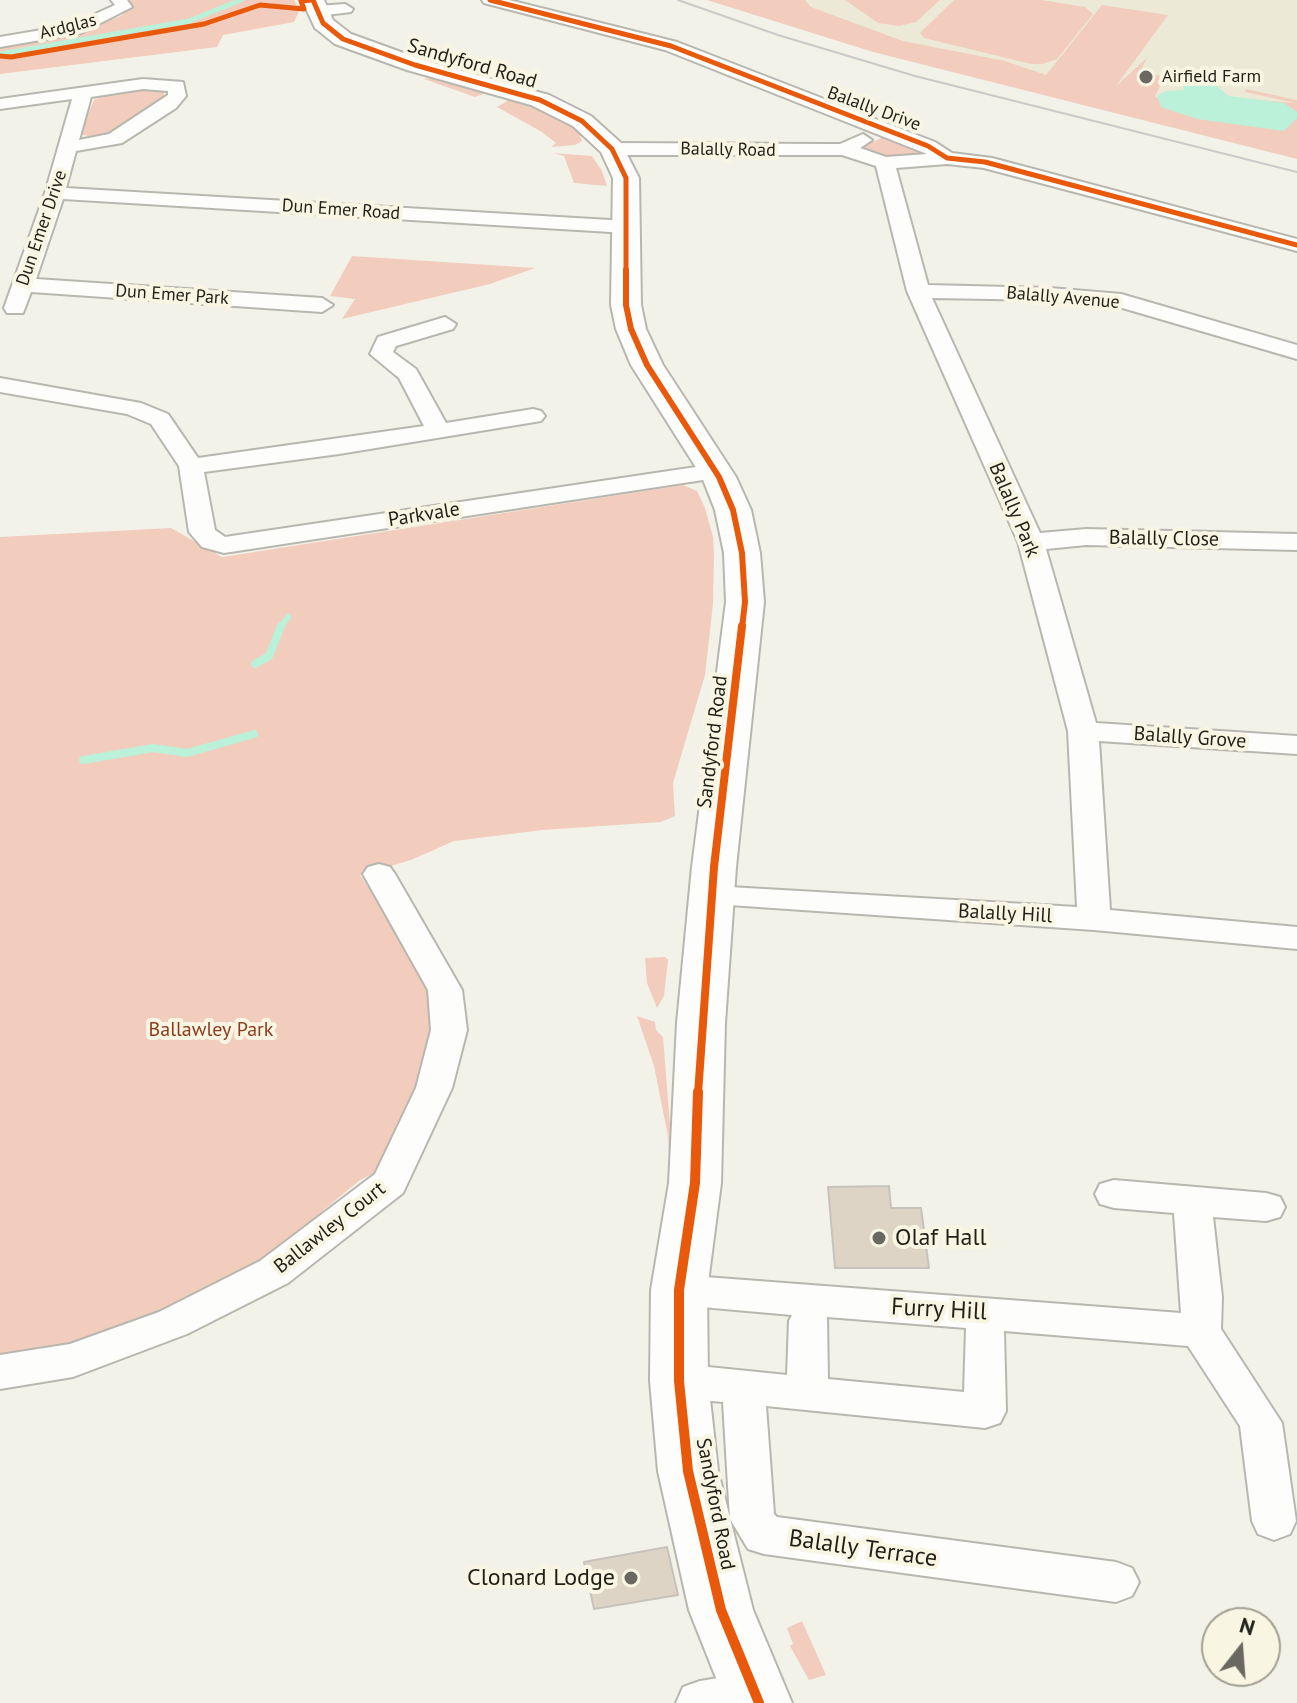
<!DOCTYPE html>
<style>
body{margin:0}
#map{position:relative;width:1297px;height:1703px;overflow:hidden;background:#f3f2e8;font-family:"PT Sans",sans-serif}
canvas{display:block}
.north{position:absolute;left:1201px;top:1607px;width:80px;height:80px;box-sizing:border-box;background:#f8f6e3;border:2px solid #a2a092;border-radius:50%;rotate:17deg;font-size:22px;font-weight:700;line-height:32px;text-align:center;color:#201f18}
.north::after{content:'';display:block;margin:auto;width:28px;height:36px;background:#6a6961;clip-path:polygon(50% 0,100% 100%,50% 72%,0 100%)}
</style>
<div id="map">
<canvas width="1297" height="1703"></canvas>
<div class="north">N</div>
</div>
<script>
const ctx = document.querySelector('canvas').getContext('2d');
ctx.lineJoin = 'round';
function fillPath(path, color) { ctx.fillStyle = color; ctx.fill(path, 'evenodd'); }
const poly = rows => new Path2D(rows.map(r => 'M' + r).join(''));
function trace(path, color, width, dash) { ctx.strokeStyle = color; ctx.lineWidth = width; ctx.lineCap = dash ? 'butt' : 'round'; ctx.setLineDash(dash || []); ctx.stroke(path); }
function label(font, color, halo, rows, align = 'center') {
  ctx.font = font + ' "PT Sans",sans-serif'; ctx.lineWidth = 8; ctx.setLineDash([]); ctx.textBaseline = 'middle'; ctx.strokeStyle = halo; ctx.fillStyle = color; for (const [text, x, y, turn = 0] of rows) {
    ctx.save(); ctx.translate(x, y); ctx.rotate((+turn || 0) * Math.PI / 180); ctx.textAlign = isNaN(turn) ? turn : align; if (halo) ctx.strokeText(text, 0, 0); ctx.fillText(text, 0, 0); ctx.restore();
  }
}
const built = poly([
 [749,0,1297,0,1297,154]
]);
const green = poly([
 [128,0,294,0,300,9,294,22,223,35,217,47,0,74,0,44,82,31,121,16,132,5],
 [707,0,805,0,811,7,903,41,1005,61,1046,75,1102,5,1168,15,1116,86,1147,58,1139,74,1188,78,1160,86,1155,97,1195,111,1247,99,1295,103,1245,92,1246,89,1297,100,1297,159,873,52],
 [845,0,940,0,916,22,899,26,878,23],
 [954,0,1042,0,1085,7,1093,14,1057,59,1043,64,1031,64,924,38,920,33],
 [431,78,525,101,569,124,583,135,580,136,582,141,575,145,551,147,556,143,542,132,497,107,511,99,486,93,475,97,424,79],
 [144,86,164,90,164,96,108,135,100,138,83,135,81,131,94,100,110,93],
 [889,135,921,149,918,154,889,157,860,147],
 [553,153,592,156,602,171,607,186,574,183,564,156],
 [352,256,535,268,490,284,342,319,355,299,330,296],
 [683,485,697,491,705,508,713,537,714,554,713,604,705,675,673,783,675,816,661,822,542,830,454,841,411,860,360,875,425,972,437,1012,403,1138,373,1174,360,1180,320,1213,315,1225,270,1258,178,1306,115,1330,55,1346,0,1356,0,537,171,528,222,557],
 [665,957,668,960,664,996,657,1008,647,983,645,958],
 [637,1016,655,1022,656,1030,663,1037,671,1137,669,1155,668,1136,654,1066],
 [802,1621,826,1675,809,1680,790,1646,793,1644,787,1628]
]);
const water = poly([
 [1191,82,1215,85,1229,96,1284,103,1297,112,1297,118,1284,131,1197,119,1161,107,1157,96,1166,91,1184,90,1183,86,1191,86]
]);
const streamFar2 = poly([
 [0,54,189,21,241,0]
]);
const streamFar1 = poly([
 [280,628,288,617]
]);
const stream = poly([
 [255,664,269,656,281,626],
 [83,760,153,748,187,753,254,734]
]);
const building = poly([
 [889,1186,891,1208,921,1208,929,1268,835,1268,828,1187,889,1186],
 [667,1547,678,1595,594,1609,584,1562,667,1547]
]);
const street = poly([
 [111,0,127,0,132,7,81,33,0,47,0,37,71,25,115,5,111,0],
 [482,0,509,0,677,42,935,142,952,153,992,158,1297,239,1297,251,984,168,947,164,896,168,928,285,1050,288,1121,294,1297,345,1297,359,1119,307,1050,300,932,298,1040,533,1086,529,1297,534,1297,550,1086,545,1046,549,1096,723,1297,736,1297,754,1099,741,1110,910,1297,927,1297,949,1094,930,700,903,696,896,700,889,712,886,1077,907,1068,731,1018,542,907,291,876,166,842,155,612,155,603,149,612,143,827,144,840,144,863,134,872,140,860,148,886,157,927,154,665,50,484,3,482,0],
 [345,4,353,9,351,12,318,16,310,11,318,6,345,4],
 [143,79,183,82,186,96,176,108,122,143,76,151,66,188,627,221,637,227,627,233,63,199,36,279,322,298,333,305,322,312,31,292,23,313,7,313,4,308,45,193,72,99,0,109,0,99,143,79],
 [143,89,168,91,168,95,109,134,79,140,91,97,143,89],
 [445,317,456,324,453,329,396,346,393,352,416,369,446,423,533,409,541,411,545,416,541,421,339,454,204,472,215,530,225,537,716,464,725,466,728,471,725,476,716,478,224,553,202,547,189,532,179,466,151,424,127,414,0,392,0,378,141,403,168,414,198,458,424,426,399,378,370,354,378,337,445,317],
 [379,864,390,867,395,874,462,990,467,1030,452,1088,403,1193,288,1283,187,1334,73,1377,0,1389,0,1355,70,1344,159,1312,260,1261,375,1174,416,1088,431,1030,428,990,363,874,368,867,379,864],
 [1114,1180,1266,1193,1280,1197,1285,1207,1280,1217,1266,1221,1213,1217,1222,1297,1221,1329,1282,1423,1296,1521,1290,1534,1274,1540,1258,1534,1252,1521,1240,1426,1188,1346,1004,1331,1006,1411,1000,1423,985,1428,766,1406,774,1514,777,1517,1116,1562,1132,1568,1139,1582,1132,1596,1116,1602,764,1554,748,1549,730,1519,723,1402,679,1398,664,1393,658,1381,664,1369,679,1364,787,1375,789,1321,792,1315,679,1305,665,1301,659,1290,665,1279,679,1275,1181,1313,1174,1213,1114,1208,1100,1204,1095,1194,1100,1184,1114,1180],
 [827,1317,966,1328,964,1392,828,1379,827,1317],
 [755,1672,772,1679,779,1694,775,1703,676,1703,683,1687,700,1681,755,1672]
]);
const secondary = poly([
 [302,0,324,0,333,20,351,34,423,60,549,95,591,116,621,143,639,178,641,305,646,329,663,365,736,477,751,510,760,553,764,602,736,867,725,1023,721,1183,707,1290,708,1381,718,1471,753,1610,792,1703,726,1703,689,1610,658,1471,650,1381,651,1290,669,1183,677,1023,692,867,726,602,724,553,715,510,702,477,631,365,616,329,611,305,613,178,601,152,573,126,531,105,407,70,335,44,315,28,302,0]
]);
const tram = poly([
 [678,0,778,35,915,76,1297,172]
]);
const cyclewayFar3 = poly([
 [313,0,323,23,343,39,415,65,540,100,582,121,612,149,626,178,626,272],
 [490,0,671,46,928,146,947,158,985,162,1297,245],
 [0,56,11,57,204,24,260,5,304,9,301,1,311,0]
]);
const cyclewayFar2 = poly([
 [626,270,626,305,631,329,647,365,719,477,733,510,742,553,745,602,742,628]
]);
const cyclewayFar1 = poly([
 [698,1094,714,867,742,626]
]);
const cycleway = poly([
 [698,1092,695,1183,679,1290,679,1381,688,1471,721,1610,759,1703]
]);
const markers = [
 [1146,77,8,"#6a6961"],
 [879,1238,8,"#6a6961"],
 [631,1578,8,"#6a6961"]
];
const farStreetnames = [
 ["Ardglas",68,27,-14],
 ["Balally Drive",874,109,20],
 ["Balally Road",728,150,1],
 ["Dun Emer Road",341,210,4],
 ["Dun Emer Drive",42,228,-71],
 ["Dun Emer Park",172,295,4],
 ["Balally Avenue",1063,298,5]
];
const farPoinames = [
 ["Airfield Farm",1162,77]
];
const streetNames = [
 ["Sandyford Road",472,64,16],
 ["Balally Park",1014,510,67],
 ["Parkvale",424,515,-9],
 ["Balally Close",1164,539,1],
 ["Balally Grove",1190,738,4],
 ["Sandyford Road",713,742,-83],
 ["Balally Hill",1005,914,3],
 ["Ballawley Court",330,1228,-38],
 ["Sandyford Road",715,1504,79]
];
const parkNames = [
 ["Ballawley Park",211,1030]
];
const nearPoinames = [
 ["Olaf Hall",895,1238],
 ["Clonard Lodge",615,1578,"right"]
];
const nearStreetnames = [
 ["Furry Hill",939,1310,3],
 ["Balally Terrace",863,1549,8]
];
fillPath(built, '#ecead7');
fillPath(green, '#f2cdbe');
fillPath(water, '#baf1d8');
trace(streamFar2, '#baf1d8', 5);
trace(streamFar1, '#baf1d8', 6);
trace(stream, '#baf1d8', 8);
fillPath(building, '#ded4c5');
trace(building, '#c6c3bc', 2);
trace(street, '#b8b7af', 4);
trace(secondary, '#b8b7af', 4);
fillPath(street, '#fdfdfc');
fillPath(secondary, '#fdfdfc');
trace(tram, '#cacac8', 2);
trace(cyclewayFar3, '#e8590c', 5);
trace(cyclewayFar2, '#e8590c', 6);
trace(cyclewayFar1, '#e8590c', 8);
trace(cycleway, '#e8590c', 10);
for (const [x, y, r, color] of markers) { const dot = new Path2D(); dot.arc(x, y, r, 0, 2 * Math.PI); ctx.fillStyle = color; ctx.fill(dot); trace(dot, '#f8f6e3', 3); }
label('18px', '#201f18', '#f8f6e3', farStreetnames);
label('18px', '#201f18', '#f8f6e3', farPoinames, 'left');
label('20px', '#201f18', '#f8f6e3', streetNames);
label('20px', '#8d3a1f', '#f8f6e3', parkNames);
label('24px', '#201f18', '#f8f6e3', nearPoinames, 'left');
label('24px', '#201f18', '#f8f6e3', nearStreetnames);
</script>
